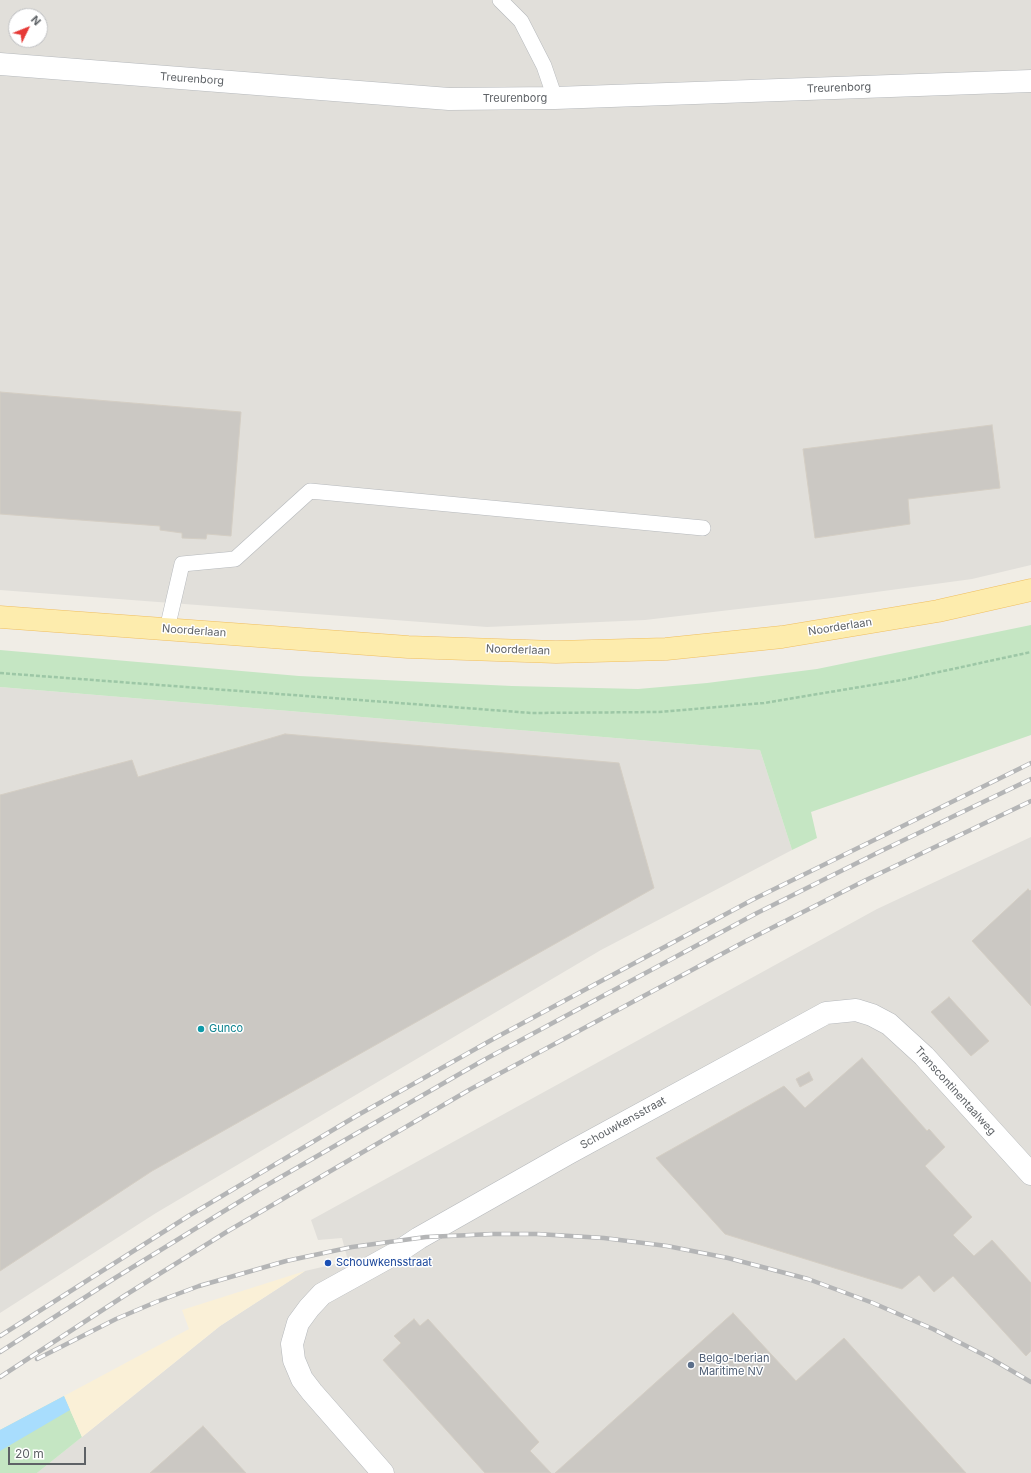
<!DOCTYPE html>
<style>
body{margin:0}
#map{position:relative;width:1031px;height:1473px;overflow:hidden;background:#f0ede6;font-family:Inter,sans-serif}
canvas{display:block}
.north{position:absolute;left:8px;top:8px;width:40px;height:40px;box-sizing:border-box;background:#fff;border:1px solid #bfc0c2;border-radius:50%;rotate:47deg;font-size:11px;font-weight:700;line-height:16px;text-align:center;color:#5e6266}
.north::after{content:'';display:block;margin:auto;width:14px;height:18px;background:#e63936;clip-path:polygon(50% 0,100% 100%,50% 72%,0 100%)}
.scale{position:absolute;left:8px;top:1447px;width:78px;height:18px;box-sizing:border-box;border:2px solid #5e6266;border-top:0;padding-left:5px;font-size:12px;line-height:14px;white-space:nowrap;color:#5e6266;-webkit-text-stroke:3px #fff;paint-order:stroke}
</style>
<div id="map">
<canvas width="1031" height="1473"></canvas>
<div class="north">N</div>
<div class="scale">20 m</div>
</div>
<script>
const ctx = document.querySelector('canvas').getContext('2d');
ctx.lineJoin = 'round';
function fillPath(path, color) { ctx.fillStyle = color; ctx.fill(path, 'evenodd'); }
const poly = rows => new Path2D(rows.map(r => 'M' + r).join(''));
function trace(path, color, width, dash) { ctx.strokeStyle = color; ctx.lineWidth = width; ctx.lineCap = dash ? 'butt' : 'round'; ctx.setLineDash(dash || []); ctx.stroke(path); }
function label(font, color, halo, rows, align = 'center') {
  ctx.font = font + ' Inter,sans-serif'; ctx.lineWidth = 3; ctx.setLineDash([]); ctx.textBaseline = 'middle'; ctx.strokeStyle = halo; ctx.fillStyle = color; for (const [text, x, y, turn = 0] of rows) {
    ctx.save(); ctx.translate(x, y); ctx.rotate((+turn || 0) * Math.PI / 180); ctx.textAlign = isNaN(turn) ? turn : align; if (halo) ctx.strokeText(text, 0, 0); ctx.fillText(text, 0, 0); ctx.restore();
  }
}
const industrial = poly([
 [0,0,1031,0,1031,565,972,579,832,598,645,620,487,627,0,590],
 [16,16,40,16,40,40,16,40],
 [0,687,760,750,792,850,601,950,156,1213,0,1313],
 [1031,837,1031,1473,37,1473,220,1326,305,1271,348,1261,342,1238,318,1240,311,1220,877,909]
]);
const green = poly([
 [1031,625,1031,735,811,812,817,838,792,850,760,750,0,687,0,650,299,676,512,686,638,689,707,683,817,669],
 [64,1396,82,1437,37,1473,0,1473,0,1430]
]);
const sand = poly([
 [305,1271,220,1326,82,1437,64,1396,189,1329,182,1310]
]);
const water = poly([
 [64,1396,70,1410,0,1451,0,1430]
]);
const building = poly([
 [0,392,241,412,231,536,207,534,206,539,182,538,182,533,160,530,160,526,0,514,0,392],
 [992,425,1000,488,908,499,910,524,815,538,803,449,992,425],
 [285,734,619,763,654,888,152,1171,0,1271,0,795,132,760,138,777,285,734],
 [1028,889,1030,891,1031,890,1031,1006,972,941,1028,889],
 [949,997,989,1041,971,1056,931,1012,949,997],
 [862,1058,927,1131,929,1129,945,1147,925,1166,972,1217,953,1235,974,1256,992,1240,1031,1283,1031,1351,1026,1356,953,1276,934,1292,919,1275,902,1289,725,1234,656,1158,784,1086,805,1108,862,1058],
 [809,1072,813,1080,800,1087,796,1079,809,1072],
 [733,1313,796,1381,844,1338,966,1473,555,1473,733,1313],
 [414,1319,420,1326,428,1319,539,1442,530,1451,551,1473,485,1473,383,1360,401,1343,394,1336,414,1319],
 [203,1426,246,1473,150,1473,203,1426]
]);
const path = poly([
 [0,673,532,713,659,712,764,703,902,680,1031,652]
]);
const service = poly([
 [500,0,521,21,544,66,555,98],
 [167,629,182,564,235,559,310,491,703,528]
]);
const minor = poly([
 [0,64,449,99,555,98,1031,81],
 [383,1473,312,1392,302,1379,294,1360,292,1344,298,1323,309,1308,322,1294,398,1252,419,1238,569,1153,826,1013,856,1010,872,1015,889,1024,924,1056,1031,1174]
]);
const primary = poly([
 [0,617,408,647,556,652,666,649,782,637,938,611,1031,590]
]);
const rail = poly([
 [0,1336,190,1215,358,1115,495,1038,752,900,1031,763],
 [0,1352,115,1278,260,1189,482,1061,757,913,879,852,1031,779],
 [37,1359,116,1319,156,1302,199,1286,286,1261,352,1247,426,1237,493,1234,537,1234,604,1238,667,1246,728,1258,808,1279,873,1303,933,1329,990,1358,1031,1382],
 [0,1377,124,1296,228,1231,469,1090,744,942,866,880,1031,801]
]);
const markers = [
 [201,1029,4,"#0f9aa8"],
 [328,1263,4,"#1a4fb4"],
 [691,1365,4,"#5c6f8a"]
];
const streetNames = [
 ["Treurenborg",192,79,4],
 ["Treurenborg",839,88,-2],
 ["Treurenborg",515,99],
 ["Noorderlaan",840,627,-9],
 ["Noorderlaan",194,631,4],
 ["Noorderlaan",518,650,2],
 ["Transcontinentaalweg",955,1091,48],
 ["Schouwkensstraat",623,1123,-29]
];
const cultureNames = [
 ["Gunco",209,1029]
];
const transitNames = [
 ["Schouwkensstraat",336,1263]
];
const serviceNames = [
 ["Belgo-Iberian",699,1359],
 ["Maritime NV",699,1372]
];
fillPath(industrial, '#e1dfda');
fillPath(green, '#c5e6c3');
fillPath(sand, '#faf0d7');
fillPath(water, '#a8ddfd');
fillPath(building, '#cbc8c3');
trace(building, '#d4cec4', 1);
trace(service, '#b6b9bc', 16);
trace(minor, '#b6b9bc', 23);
trace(primary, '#efbe60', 23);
trace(path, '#9dc7a6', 2.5, [4, 2]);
trace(service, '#fff', 15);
trace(minor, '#fff', 22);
trace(primary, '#fdecad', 22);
trace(rail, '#b4b5b6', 4.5);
trace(rail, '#fff', 3, [9]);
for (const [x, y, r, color] of markers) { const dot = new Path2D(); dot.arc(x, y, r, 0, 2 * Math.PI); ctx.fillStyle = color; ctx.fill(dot); trace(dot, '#fff', 1.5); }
label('11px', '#5e6266', '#fff', streetNames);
label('11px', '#0d838f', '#fff', cultureNames, 'left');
label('11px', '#164399', '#fff', transitNames, 'left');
label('11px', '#4e5e75', '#fff', serviceNames, 'left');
</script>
